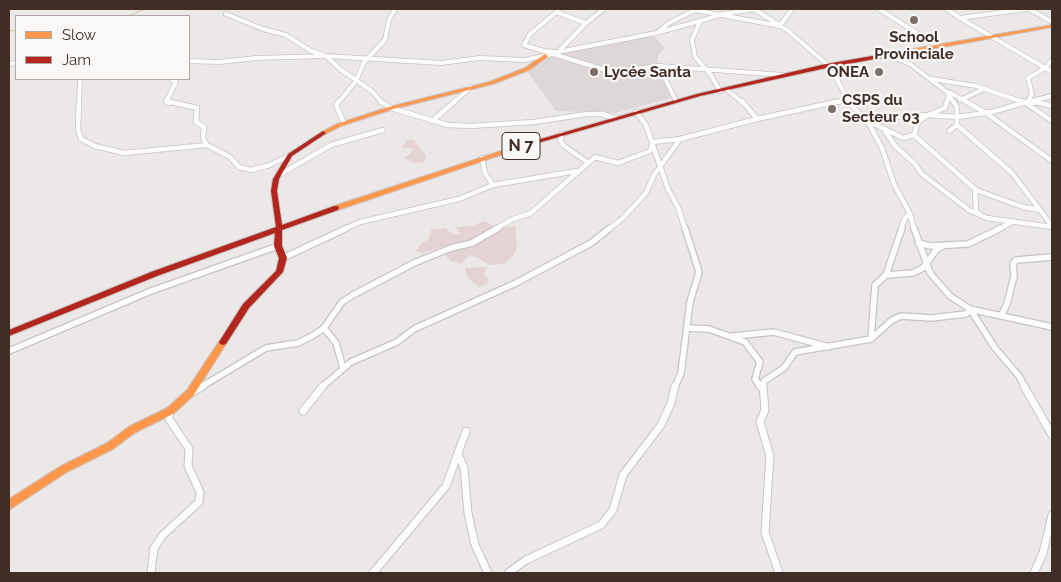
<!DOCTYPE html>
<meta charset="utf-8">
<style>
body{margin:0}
#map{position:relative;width:1061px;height:582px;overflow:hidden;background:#ece8e8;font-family:Raleway,sans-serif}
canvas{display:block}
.frame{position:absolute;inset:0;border:10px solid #3f2e26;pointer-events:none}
.legend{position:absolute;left:15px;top:15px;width:175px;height:65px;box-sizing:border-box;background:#faf7f7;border:1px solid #afa7a3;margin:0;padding:6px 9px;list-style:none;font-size:15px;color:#3f2e26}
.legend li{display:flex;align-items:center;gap:10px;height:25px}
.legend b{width:25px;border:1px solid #afa7a3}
</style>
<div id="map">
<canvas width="1061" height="582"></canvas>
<div class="frame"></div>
<ul class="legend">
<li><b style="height:6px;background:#ff974d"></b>Slow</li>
<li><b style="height:6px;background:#b3261e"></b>Jam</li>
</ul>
</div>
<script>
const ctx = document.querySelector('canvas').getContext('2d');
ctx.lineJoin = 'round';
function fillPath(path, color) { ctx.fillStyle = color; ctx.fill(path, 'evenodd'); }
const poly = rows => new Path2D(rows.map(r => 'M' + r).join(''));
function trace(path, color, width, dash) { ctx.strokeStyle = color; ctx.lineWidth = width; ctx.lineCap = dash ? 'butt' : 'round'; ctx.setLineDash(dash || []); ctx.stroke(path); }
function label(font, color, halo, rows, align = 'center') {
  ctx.font = font + ' Raleway,sans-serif'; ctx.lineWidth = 4.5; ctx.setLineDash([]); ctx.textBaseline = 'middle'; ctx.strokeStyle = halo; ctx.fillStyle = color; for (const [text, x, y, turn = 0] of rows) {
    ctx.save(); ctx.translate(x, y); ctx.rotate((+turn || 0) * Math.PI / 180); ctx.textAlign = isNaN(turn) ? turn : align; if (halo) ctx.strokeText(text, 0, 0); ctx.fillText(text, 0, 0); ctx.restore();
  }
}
const built = poly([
 [653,35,665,49,659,54,657,61,671,95,669,99,615,113,556,111,525,68,558,52]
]);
const green = poly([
 [407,140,414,140,426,156,424,162,414,163,404,158,413,151,412,148,402,148],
 [484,221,498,228,515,226,517,247,513,256,504,264,489,265,477,257,469,256,461,264,451,261,446,255,458,248,451,244,423,253,416,251,422,243,429,239,431,230,445,228,453,234,461,235,456,227,472,226],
 [486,267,484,275,490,280,483,286,478,287,466,275,465,268]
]);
const stream = poly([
 [128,16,145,9],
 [9,31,16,30]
]);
const streetFar3 = poly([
 [754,9,787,30,829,66],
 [879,9,937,46],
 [947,9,960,18],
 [1026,9,960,18,1052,72],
 [1029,9,1052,22],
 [694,10,780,26,792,9],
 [556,12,586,23],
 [226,14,263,29,286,35,311,51,326,56,340,69,373,92,382,103],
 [658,32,669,23,697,9],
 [560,50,586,23,604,9],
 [542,51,558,52,656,33,700,21],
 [544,51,524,45,530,34,560,9],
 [888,55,910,64,947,92,954,103],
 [189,61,219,62,256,58,326,56,441,63,480,58,524,60,553,54,612,72,659,66,784,75],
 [9,64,16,63],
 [659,66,676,101],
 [826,66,835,75,849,103],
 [932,79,976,86,1026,103],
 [726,89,743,103],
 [720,91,711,75,695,57,692,40,700,21,723,14,756,9],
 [949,92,968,103],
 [960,100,986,88],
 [1035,100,1052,96],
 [1028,102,1032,94,1028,78,1045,68,1052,60],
 [79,103,80,79],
 [169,103,166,102,176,82,171,79],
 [338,103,356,81,364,62,385,40,389,20,395,9],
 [453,103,471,87],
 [834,103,846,100],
 [947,103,949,95],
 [1023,103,1038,103]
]);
const streetFar2 = poly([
 [79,101,78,129,81,139,95,146,124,153,207,145],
 [166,101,197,108,196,122,204,127,203,138,207,145,230,157,239,167,251,170,270,165,290,155],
 [339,101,336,105,344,123],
 [380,101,391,108,448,125,470,126,534,122,587,114,602,114,615,118],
 [742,101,757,119],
 [847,101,868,122,882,148,894,184,910,214,914,229],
 [965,101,986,113,1052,161],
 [1023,101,1052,121],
 [1030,101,992,112,957,117,957,125,1012,173,1052,226],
 [1033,101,1052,106],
 [636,112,646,125,668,189,678,207,685,229],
 [899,117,928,115,945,108,947,101],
 [432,121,455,101],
 [868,121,903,138,914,135,918,122,928,115,957,117,957,107,953,101],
 [885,131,895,146,914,163,922,174,969,210,987,218,1052,227],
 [949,131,957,125],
 [562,134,560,140,563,145,587,162],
 [914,135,976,190,1023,207,1040,210],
 [482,158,485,173,493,185],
 [279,175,331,145,383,130],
 [975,189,976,211,980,215],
 [344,229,360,222,459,199,493,185,577,171],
 [495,229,513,219,531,213,595,157,618,163,650,151,653,142,680,139,757,119,840,101],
 [609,229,623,218,646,193,654,175,680,139],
 [901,229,905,218,910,214],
 [998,229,1011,223]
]);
const streetFar1 = poly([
 [914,228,930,273,950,296,970,309,995,348,1019,376,1025,387],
 [918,243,931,246,968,244,1001,228],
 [283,258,347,228],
 [886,275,913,273,923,268,937,249,945,245],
 [1001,316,1007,304,1014,276,1013,264,1016,260,1052,257],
 [324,328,336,343,343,368],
 [687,328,709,329,745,342,760,362,755,379,761,387],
 [733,336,774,332,829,347],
 [871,339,875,285,886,275,902,228],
 [9,351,151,291,278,246],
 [201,387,266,348,298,343,314,335,324,328,342,302,353,295,414,263,451,248,472,243,498,228],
 [322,387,351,362,397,342,414,329,516,283,591,243,610,228],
 [675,387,681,373,690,302,699,272,685,228],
 [762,387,764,381,784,368,795,352,871,339,892,320,901,316,931,318,966,314,970,309,1052,327]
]);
const street = poly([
 [760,386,762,388],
 [763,386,765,410,760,422,770,456,765,532,779,573],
 [1024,386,1052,435],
 [191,393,203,386],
 [303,411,323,386],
 [459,456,464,468,468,513,475,545,488,573],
 [151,573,154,548,163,535,199,502,200,492,188,466,189,449,169,419,170,411],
 [373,573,446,486,466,431],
 [508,573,526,560,601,525,613,510,623,475,661,425,671,403,675,386],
 [1034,573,1043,553,1052,515]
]);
const slow = poly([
 [1052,25,1052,27,878,59,875,57,878,55,1052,25],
 [545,54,548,56,547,57,529,70,493,84,393,109,341,126,323,135,320,133,337,124,389,107,489,82,525,68,545,54],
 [522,144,525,146,524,147,338,210,334,210,333,208,334,206,522,144],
 [223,339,226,340,227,342,226,344,193,396,173,414,136,432,113,449,67,472,9,510,9,499,61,466,107,443,130,426,167,408,187,390,220,340,223,339]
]);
const jam = poly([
 [878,55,880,56,880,58,826,68,700,96,524,147,520,147,519,146,520,145,697,94,826,64,878,55],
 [323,131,326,133,325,134,292,156,279,179,277,191,282,225,334,206,338,206,339,208,338,210,282,230,282,246,287,258,283,272,249,308,226,344,223,345,220,344,219,342,243,304,276,271,279,258,274,246,275,233,157,276,9,336,9,330,151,272,276,227,271,191,273,179,288,154,323,131]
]);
const markers = [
 [914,20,5,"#7c6f6a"],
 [594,72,5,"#7c6f6a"],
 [879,72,5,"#7c6f6a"],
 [832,109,5,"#7c6f6a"]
];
const farPoinames = [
 ["School",914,37,"center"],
 ["Provinciale",914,54,"center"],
 ["Lycée Santa",604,72],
 ["ONEA",869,72,"right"],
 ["CSPS du",842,100],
 ["Secteur 03",842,117]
];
const shields = [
 [521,146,38]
];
const shieldNames = [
 ["N 7",521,146]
];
fillPath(built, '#ddd7d7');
fillPath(green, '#e4d3d5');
trace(stream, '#d7cbac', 1);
trace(streetFar3, '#c8c4c4', 5.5);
trace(streetFar2, '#c8c4c4', 6);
trace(streetFar1, '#c8c4c4', 8);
trace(street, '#c8c4c4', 9);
trace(slow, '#c8c3c2', 2);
trace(jam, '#c8c3c2', 2);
trace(streetFar3, '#fcfcfc', 4);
trace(streetFar2, '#fcfcfc', 4.5);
trace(streetFar1, '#fcfcfc', 5.5);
trace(street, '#fcfcfc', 7);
fillPath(slow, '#ff974d');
fillPath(jam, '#b3261e');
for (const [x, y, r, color] of markers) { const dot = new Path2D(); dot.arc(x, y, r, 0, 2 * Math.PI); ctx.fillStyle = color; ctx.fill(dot); trace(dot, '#faf7f7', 2); }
label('bold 15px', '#3f2e26', '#faf7f7', farPoinames, 'left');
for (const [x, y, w] of shields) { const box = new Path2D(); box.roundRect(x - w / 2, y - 13.5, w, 27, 4); ctx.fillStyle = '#faf7f7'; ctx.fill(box); trace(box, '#3f2e26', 1); }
label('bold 16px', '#3f2e26', null, shieldNames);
</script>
